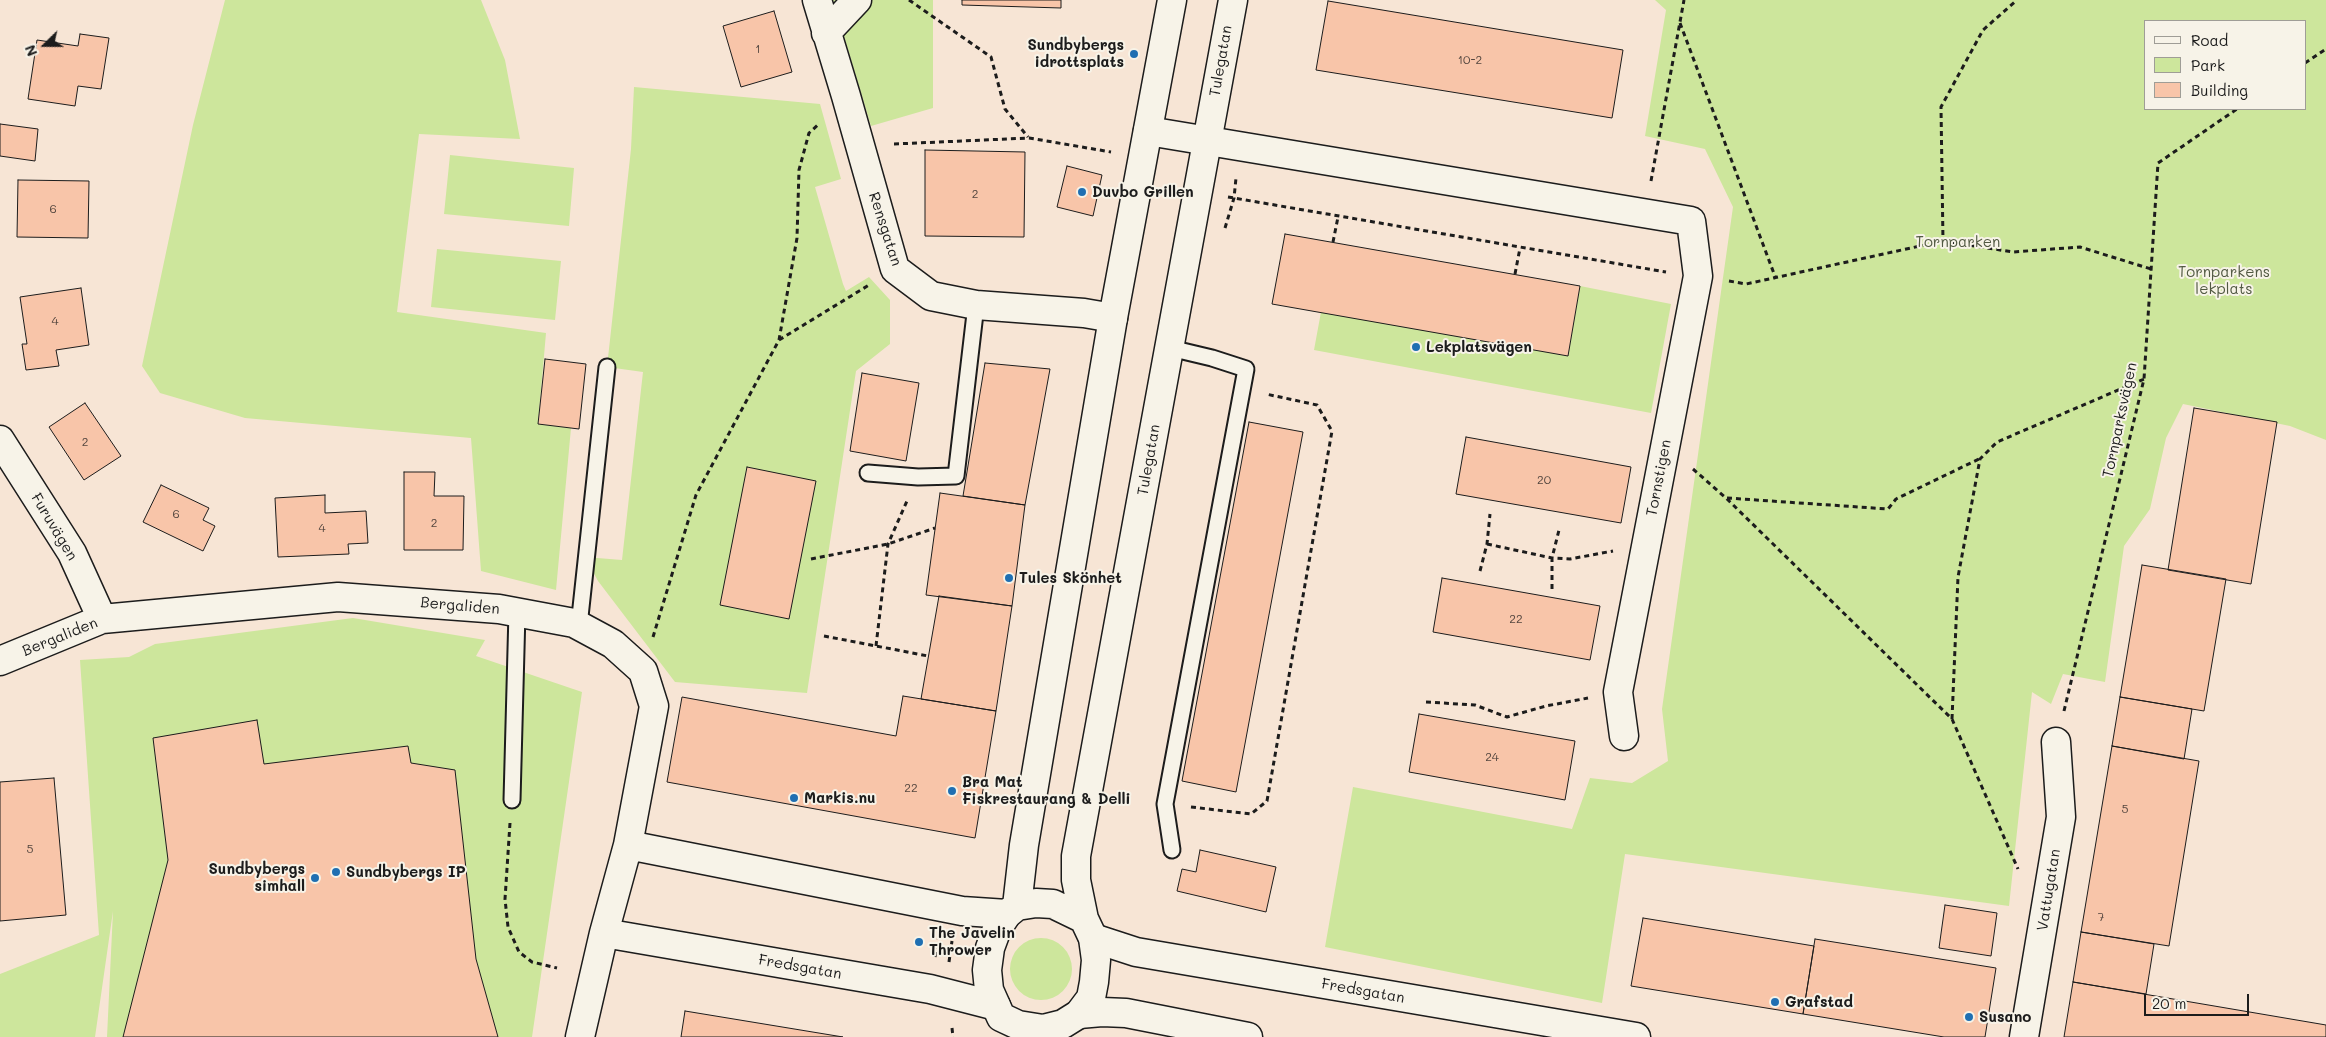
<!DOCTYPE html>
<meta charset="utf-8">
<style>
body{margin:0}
#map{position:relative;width:2326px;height:1037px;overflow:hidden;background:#f7e5d5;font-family:Mali,sans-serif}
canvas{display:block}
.legend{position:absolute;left:2144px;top:20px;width:162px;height:90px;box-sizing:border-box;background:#f7f3e8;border:1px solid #9f9d96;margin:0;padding:6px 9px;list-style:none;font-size:15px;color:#1c1c1c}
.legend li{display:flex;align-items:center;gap:10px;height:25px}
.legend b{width:25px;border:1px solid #9f9d96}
.north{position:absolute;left:20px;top:20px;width:50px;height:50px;-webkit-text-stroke:4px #f7f3e8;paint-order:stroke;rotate:248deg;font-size:14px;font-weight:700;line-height:20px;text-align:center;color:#1c1c1c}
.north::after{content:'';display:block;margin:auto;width:18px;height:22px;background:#1c1c1c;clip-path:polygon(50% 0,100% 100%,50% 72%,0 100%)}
.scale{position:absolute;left:2144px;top:994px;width:105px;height:22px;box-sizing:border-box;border:2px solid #1c1c1c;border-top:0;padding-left:6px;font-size:15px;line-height:18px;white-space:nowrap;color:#1c1c1c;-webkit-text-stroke:4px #f7f3e8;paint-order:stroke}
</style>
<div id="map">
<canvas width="2326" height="1037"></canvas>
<ul class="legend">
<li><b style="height:6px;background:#f7f3e8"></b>Road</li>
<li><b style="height:14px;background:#cde69c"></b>Park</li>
<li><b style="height:14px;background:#f8c5a9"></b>Building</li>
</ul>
<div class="north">N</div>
<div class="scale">20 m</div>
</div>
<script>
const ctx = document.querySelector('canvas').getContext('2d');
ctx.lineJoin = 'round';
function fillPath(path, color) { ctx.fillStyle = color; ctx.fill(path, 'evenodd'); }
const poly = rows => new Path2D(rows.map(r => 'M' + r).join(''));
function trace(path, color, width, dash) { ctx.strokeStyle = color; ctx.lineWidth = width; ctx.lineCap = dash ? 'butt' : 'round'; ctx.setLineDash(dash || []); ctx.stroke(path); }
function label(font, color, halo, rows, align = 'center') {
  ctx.font = font + ' Mali,sans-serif'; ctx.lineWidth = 4; ctx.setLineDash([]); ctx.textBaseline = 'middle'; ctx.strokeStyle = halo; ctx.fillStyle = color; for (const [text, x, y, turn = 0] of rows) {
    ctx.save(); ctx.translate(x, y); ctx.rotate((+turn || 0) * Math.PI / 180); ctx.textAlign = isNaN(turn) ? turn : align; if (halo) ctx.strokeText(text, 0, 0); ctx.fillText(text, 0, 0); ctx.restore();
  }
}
const green = poly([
 [225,0,481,0,505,60,520,139,419,134,397,312,546,333,538,424,571,428,556,590,481,571,471,438,245,418,160,393,142,366,193,125],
 [833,0,933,0,933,108,871,126],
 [1655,0,2326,0,2326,440,2290,426,2183,404,2166,438,2150,509,2124,546,2105,682,2063,674,2051,704,2032,692,2009,906,1625,854,1602,1003,1325,947,1353,787,1572,829,1590,778,1632,783,1668,761,1662,709,1733,207,1705,149,1645,136,1666,10],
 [2145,21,2305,21,2305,109,2145,109],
 [634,87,820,104,841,179,815,187,843,284,846,291,869,277,890,300,890,344,856,371,807,693,675,682,598,581,585,557,622,560,643,372,607,367,631,149],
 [450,155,574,168,569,226,444,214],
 [437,249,561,261,555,320,431,307],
 [1580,286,1671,304,1651,413,1314,350,1321,312,1568,356],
 [353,618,485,640,476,656,582,692,532,1037,107,1037,113,911,95,1037,0,1037,0,974,99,935,80,660,129,657,155,644],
 '1010 969a31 31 0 1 1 62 0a31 31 0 1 1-62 0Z'
]);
const building = poly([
 [962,0,1061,0,1061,8,962,5,962,0],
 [1328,1,1623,50,1612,118,1316,70,1328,1],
 [774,11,792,72,741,87,723,26,774,11],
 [80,34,109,38,101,89,78,86,75,106,28,99,37,40,78,46,80,34],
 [0,124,38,129,35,161,0,156,0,124],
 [925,150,1025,152,1024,237,925,236,925,150],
 [1067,166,1102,175,1093,216,1057,207,1067,166],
 [18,180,89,181,88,238,17,237,18,180],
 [1285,234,1580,286,1568,356,1272,304,1285,234],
 [81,288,89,345,56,350,59,366,26,370,22,344,27,344,20,297,81,288],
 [545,359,586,364,579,429,538,424,545,359],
 [985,363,1050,369,1025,505,963,496,985,363],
 [862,373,919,383,906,461,850,451,862,373],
 [85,403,121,456,84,480,49,427,85,403],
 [2194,408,2277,422,2251,584,2168,570,2194,408],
 [1249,422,1303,432,1236,792,1182,781,1249,422],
 [1466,437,1631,467,1621,523,1456,494,1466,437],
 [747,467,816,481,789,619,720,605,747,467],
 [404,472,435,472,434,496,464,496,463,550,404,550,404,472],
 [161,485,209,508,203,520,215,526,203,551,143,522,161,485],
 [940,493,1025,505,1012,606,926,595,940,493],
 [325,495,325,513,366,511,368,543,348,544,349,554,278,557,275,498,325,495],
 [2142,565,2226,579,2204,711,2120,697,2142,565],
 [1442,578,1600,606,1590,660,1433,632,1442,578],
 [939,596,1012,606,996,711,921,699,939,596],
 [903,696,996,711,975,838,667,782,682,697,896,736,903,696],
 [2120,697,2192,709,2184,759,2112,746,2120,697],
 [1419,714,1575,741,1565,800,1409,772,1419,714],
 [257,720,264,764,408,746,411,763,455,770,476,959,498,1037,123,1037,168,860,153,738,257,720],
 [2112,746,2199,761,2169,946,2081,932,2112,746],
 [54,778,66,915,0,921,0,782,54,778],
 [1200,850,1276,867,1266,912,1177,891,1182,869,1196,872,1200,850],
 [1945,905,1997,913,1991,956,1939,948,1945,905],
 [1643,918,1814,946,1803,1014,1631,986,1643,918],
 [2081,932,2154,944,2146,994,2073,982,2081,932],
 [1815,939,1996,968,1985,1037,1944,1037,1803,1014,1815,939],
 [2073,982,2326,1025,2326,1037,2064,1037,2073,982],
 [685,1011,843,1037,681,1037,685,1011]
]);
const path = poly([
 [909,0,991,57,1005,109,1028,137],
 [1680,23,1776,279],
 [2305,63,2326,49],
 [894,144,1029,138,1111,152],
 [1651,181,1684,0],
 [1228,197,1666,272],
 [1225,228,1234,198,1236,178],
 [1943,241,2013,252,2080,247,2151,269],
 [1333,242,1338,217],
 [1515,274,1520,248],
 [1729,281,1746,284,1943,241,1941,107,1983,30,2017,0],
 [779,340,869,285],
 [1693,469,1726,498,1952,719,1958,577,1980,459,1997,442,2144,379],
 [1727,498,1888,509,1896,499,1979,459],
 [1487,544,1552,558,1570,559,1613,551],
 [811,559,888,544,935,528],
 [1480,571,1487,544,1490,514],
 [1552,589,1552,558,1559,530],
 [824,636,928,656],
 [653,637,696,495,779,340,797,238,799,170,809,133,820,123],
 [876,646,888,544,907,501],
 [1426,702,1475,705,1507,717,1546,706,1588,698],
 [2064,711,2144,379,2158,163,2237,109],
 [1952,719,2018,869],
 [1191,807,1251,814,1267,801,1332,431,1317,405,1266,394],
 [510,823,505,899,508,927,519,952,532,962,557,968],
 [935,957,937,939],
 [949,962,952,941],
 [952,1028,953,1037]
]);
const service = poly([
 [1170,348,1212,358,1246,369,1165,804,1172,850],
 [868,473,918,477,956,476,976,305],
 [579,626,607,367],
 [512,800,517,612]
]);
const minor = poly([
 [817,0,846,96,895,269,931,296,976,305,1084,313,1113,318],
 [826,33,857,0],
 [1148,131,1691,221,1698,276,1618,692,1624,736],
 [0,440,72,553,102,619],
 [0,661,102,619,338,597,499,609,574,623,613,644,643,671,654,706,628,845,604,933,580,1037],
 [628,845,962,911,1007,914],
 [604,933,930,989,996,1006],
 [1093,938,1136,952,1636,1037],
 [1079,1014,1102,1012,1126,1013,1248,1037],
 [2024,1037,2061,817,2056,742]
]);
const tertiary = poly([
 [1017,906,1024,845,1113,318,1172,0],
 [1084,919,1053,904,1036,903,1017,906,1007,914,997,929,990,948,987,970,989,990,1001,1017,1018,1025,1043,1029,1063,1024,1079,1014,1091,998,1094,982,1096,960,1093,938,1084,919,1076,880,1076,856,1233,0]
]);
const markers = [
 [1134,54,5,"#1f6fb2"],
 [1082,192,5,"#1f6fb2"],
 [1416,347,5,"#1f6fb2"],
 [1009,578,5,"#1f6fb2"],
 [952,791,5,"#1f6fb2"],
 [794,798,5,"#1f6fb2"],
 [336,872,5,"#1f6fb2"],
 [315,878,5,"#1f6fb2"],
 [919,942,5,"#1f6fb2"],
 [1775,1002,5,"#1f6fb2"],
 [1969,1017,5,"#1f6fb2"]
];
const numberNames = [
 ["1",758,49],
 ["10-2",1470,60],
 ["2",975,194],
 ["6",53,209],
 ["4",55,321],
 ["2",85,442],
 ["20",1544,480],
 ["6",176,514],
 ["2",434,523],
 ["4",322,528],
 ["22",1516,619],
 ["24",1492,757],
 ["22",911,788],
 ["5",2125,809],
 ["5",30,849],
 ["7",2101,917]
];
const poiNames = [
 ["Sundbybergs",1124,45,"right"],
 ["idrottsplats",1124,62,"right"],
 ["Duvbo Grillen",1092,192],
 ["Lekplatsvägen",1426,347],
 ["Tules Skönhet",1019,578],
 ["Bra Mat",962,782],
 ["Fiskrestaurang & Delli",962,799],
 ["Markis.nu",804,798],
 ["Sundbybergs",305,869,"right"],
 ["simhall",305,886,"right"],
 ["Sundbybergs IP",346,872],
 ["The Javelin",929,933],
 ["Thrower",929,950],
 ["Grafstad",1785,1002],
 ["Susano",1979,1017]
];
const streetNames = [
 ["Tulegatan",1221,61,-80],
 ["Rensgatan",885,229,72],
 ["Tornparksvägen",2120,420,-78],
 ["Tulegatan",1149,460,-80],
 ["Tornstigen",1659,478,-79],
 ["Furuvägen",54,527,59],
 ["Bergaliden",460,606,5],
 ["Bergaliden",60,637,-22],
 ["Vattugatan",2049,890,-81],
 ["Fredsgatan",800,967,10],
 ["Fredsgatan",1363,991,10]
];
const parkNames = [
 ["Tornparken",1958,242],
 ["Tornparkens",2224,272],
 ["lekplats",2224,289]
];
fillPath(green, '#cde69c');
fillPath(building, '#f8c5a9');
trace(building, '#1c1c1c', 1);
trace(service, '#1c1c1c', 19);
trace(minor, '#1c1c1c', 31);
trace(tertiary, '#1c1c1c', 31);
trace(path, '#1c1c1c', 3, [5, 4]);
trace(service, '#f7f3e8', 15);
trace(minor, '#f7f3e8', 28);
trace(tertiary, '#f7f3e8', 28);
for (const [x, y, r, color] of markers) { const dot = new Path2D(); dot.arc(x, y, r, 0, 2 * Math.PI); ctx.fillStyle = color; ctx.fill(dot); trace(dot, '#f7f3e8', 2); }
label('12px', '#53463f', null, numberNames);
label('bold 15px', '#1c1c1c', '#f7f3e8', poiNames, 'left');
label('15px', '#1c1c1c', '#f7f3e8', streetNames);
label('15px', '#515942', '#f7f3e8', parkNames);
</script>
